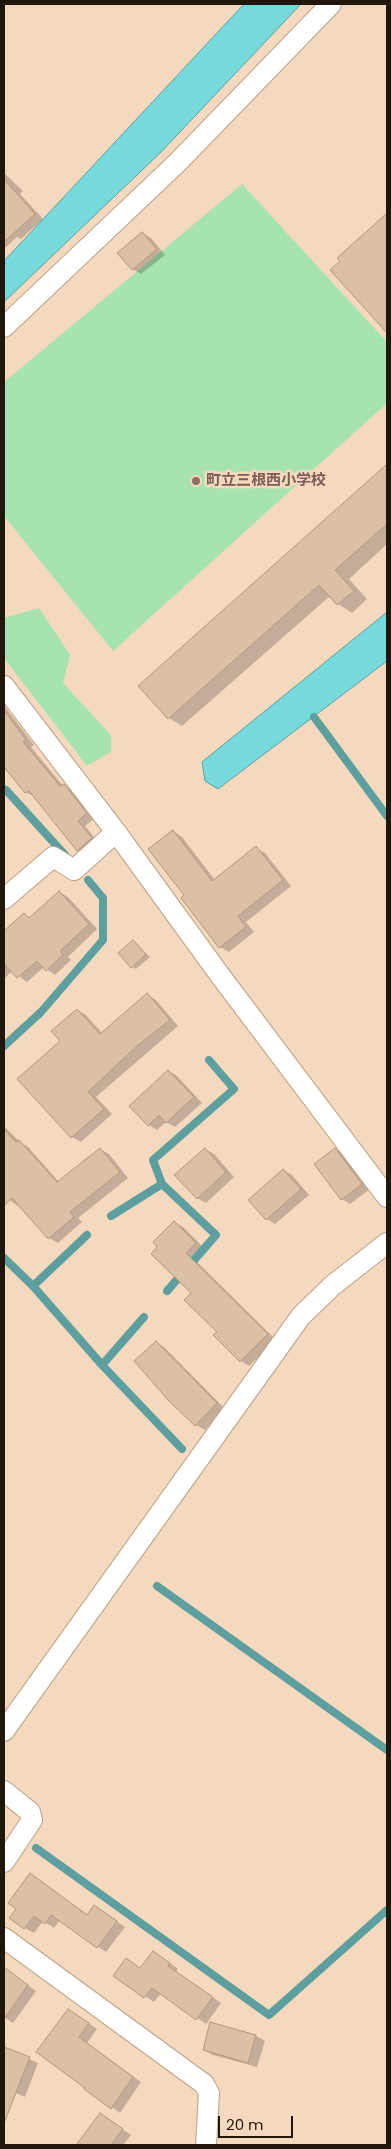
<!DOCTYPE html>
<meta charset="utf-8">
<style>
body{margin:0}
#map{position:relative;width:391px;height:2149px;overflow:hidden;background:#f5d9be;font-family:Poppins,sans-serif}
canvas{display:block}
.frame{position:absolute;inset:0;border:5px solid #20160c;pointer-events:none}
.scale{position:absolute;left:218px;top:2116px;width:75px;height:22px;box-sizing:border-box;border:2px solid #20160c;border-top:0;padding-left:6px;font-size:15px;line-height:18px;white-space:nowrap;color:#20160c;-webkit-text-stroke:4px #f5d9be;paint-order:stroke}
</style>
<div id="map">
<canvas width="391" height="2149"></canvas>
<div class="frame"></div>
<div class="scale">20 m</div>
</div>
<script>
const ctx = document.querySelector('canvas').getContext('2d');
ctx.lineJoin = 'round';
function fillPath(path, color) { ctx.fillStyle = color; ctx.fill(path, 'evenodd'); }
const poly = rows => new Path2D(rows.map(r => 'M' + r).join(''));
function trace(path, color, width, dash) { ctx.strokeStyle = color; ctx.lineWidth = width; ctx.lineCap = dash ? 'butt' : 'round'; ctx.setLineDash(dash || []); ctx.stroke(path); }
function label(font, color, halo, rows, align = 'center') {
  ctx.font = font + ' Poppins,"Noto Sans JP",sans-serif'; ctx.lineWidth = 5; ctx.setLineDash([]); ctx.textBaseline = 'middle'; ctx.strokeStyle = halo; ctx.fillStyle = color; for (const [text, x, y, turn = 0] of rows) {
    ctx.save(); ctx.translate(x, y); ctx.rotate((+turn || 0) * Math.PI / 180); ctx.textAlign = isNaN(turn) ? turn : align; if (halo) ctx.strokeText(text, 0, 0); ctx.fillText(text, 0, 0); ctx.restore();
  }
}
const green = poly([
 [242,184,387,342,387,403,113,651,4,516,4,382],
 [39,608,70,655,63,683,111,735,111,752,87,766,4,658,4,618]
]);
const water = poly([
 [244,4,301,4,161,152,4,302,4,261,244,4],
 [387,612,387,661,218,789,205,781,202,762,387,612]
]);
const shadow = poly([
 [4,173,23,191,20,194,43,219,21,239,17,237,4,249],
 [387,214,387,330,339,258],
 [142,233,151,238,165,255,141,274,132,269],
 [387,466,387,544,349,579,367,599,352,613,338,604,330,596,182,726,169,718,139,686],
 [4,701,7,705,5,707,34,745,31,747,63,786,72,790,94,819,85,826,99,843,86,855,78,850,35,797,26,792,4,768],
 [173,831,182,837,215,880,256,848,265,853,291,886,246,922,254,932,229,952,220,947,186,896],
 [59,892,68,897,97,929,68,957,71,960,55,975,44,967,27,982,12,971,4,979,4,933,24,914,31,918],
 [133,941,150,957,136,969,132,967],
 [147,995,156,1000,178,1026,96,1097,112,1114,81,1142,72,1137,19,1079,62,1041,77,1010,86,1015,102,1033],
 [169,1071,177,1076,202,1103,175,1127,166,1122,157,1130,149,1125],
 [4,1126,19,1141,28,1147,59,1182,100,1149,109,1154,128,1178,78,1218,82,1222,58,1243,49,1238,20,1204,18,1206,4,1196],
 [205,1149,214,1154,234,1177,206,1203,197,1198],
 [335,1149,344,1154,370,1189,350,1204,342,1199],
 [283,1170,292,1175,309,1195,275,1224,267,1219],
 [175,1222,183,1227,204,1248,194,1259,276,1340,249,1366,241,1361,192,1293],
 [156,1342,165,1348,225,1409,205,1430,196,1425,136,1361],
 [30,1874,88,1915,95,1906,125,1927,106,1952,60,1920,54,1928,43,1921,34,1933,25,1928,17,1909],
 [162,1957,178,1969,176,1972,221,2003,206,2024,161,1993,154,2002,115,1975,141,1969],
 [7,1971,36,1991,13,2023,4,2017,4,1975],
 [77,2015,97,2029,87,2043,141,2082,120,2113,38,2052],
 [211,2023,256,2036,265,2041,257,2067,213,2055,204,2050],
 [11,2051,38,2063,25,2097,4,2088,4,2069],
 [100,2114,131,2135,123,2145,92,2145,83,2139]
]);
const stream = poly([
 [314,717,387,816],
 [6,790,65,855],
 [4,1046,41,1012,103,940,103,898,88,880],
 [111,1216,162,1184],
 [4,1258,33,1286,102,1365,182,1449],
 [33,1286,87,1235],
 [167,1291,216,1235,162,1184,153,1160,234,1089,209,1060],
 [102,1365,144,1317],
 [157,1586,387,1750],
 [36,1848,269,2015,387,1910]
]);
const building = poly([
 [4,179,35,214,4,242,4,179],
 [387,213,387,333,330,270,340,261,337,258,387,213],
 [142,232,157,249,132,270,117,253,142,232],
 [387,464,387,524,335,570,354,591,337,605,319,585,168,719,138,686,387,464],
 [4,710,26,740,23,742,60,786,64,784,87,813,78,821,92,838,77,851,29,791,25,793,4,767,4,710],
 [173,830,212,881,256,846,283,880,238,916,246,927,219,948,181,898,184,895,148,849,173,830],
 [59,891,89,924,60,951,63,955,46,971,37,961,17,978,4,964,4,931,24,913,29,918,59,891],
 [133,940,146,954,131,968,118,953,133,940],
 [147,993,170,1020,137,1046,88,1092,104,1109,71,1138,17,1079,60,1041,51,1031,77,1009,100,1034,147,993],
 [168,1070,194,1097,166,1123,159,1115,148,1126,129,1106,168,1070],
 [4,1129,16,1142,19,1140,57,1182,100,1148,120,1172,70,1212,74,1217,48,1239,12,1198,4,1206,4,1129],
 [205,1148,226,1172,197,1199,174,1175,205,1148],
 [335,1148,362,1184,341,1200,314,1164,335,1148],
 [283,1169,301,1189,266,1220,248,1200,283,1169],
 [174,1221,196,1243,186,1253,268,1334,240,1362,213,1335,217,1332,184,1300,191,1293,151,1254,157,1247,153,1242,174,1221],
 [156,1341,217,1403,195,1426,169,1401,134,1361,156,1341],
 [30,1873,87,1915,94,1905,117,1921,97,1948,51,1915,45,1924,34,1916,24,1929,9,1918,16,1909,8,1903,30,1873],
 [153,1951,170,1963,168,1966,213,1997,196,2020,152,1988,144,1998,113,1976,126,1958,140,1968,153,1951],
 [4,1967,28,1985,4,2019,4,1967],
 [68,2009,89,2023,79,2037,133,2077,111,2109,84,2089,85,2088,36,2052,68,2009],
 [210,2022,256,2035,248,2063,203,2050,210,2022],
 [4,2047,30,2057,5,2121,4,2121,4,2047],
 [100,2113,123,2129,111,2145,76,2145,100,2113]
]);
const street = poly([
 [4,327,177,163,331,4],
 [4,686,116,832,219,974,387,1197],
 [4,899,53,857,74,870,116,832],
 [4,1731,301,1316,332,1286,387,1243],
 [4,1791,30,1812,32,1820,4,1862],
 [4,1938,204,2084,209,2093,206,2145]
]);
const markers = [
 [196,481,5,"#8d6e63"]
];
const educationNames = [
 ["町立三根西小学校",206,481]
];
fillPath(green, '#a7e3b0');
fillPath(water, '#76dadc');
trace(water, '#5c9f9e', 1);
fillPath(shadow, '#0003');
trace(stream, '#5c9f9e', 8);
fillPath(building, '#dbc0a5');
trace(building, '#b1977d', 1);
trace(street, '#bba187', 22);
trace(street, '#fff', 20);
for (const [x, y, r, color] of markers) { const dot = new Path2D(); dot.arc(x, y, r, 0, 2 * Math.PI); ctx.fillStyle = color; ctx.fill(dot); trace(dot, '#f5d9be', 2); }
label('bold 15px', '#785e54', '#f5d9be', educationNames, 'left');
</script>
